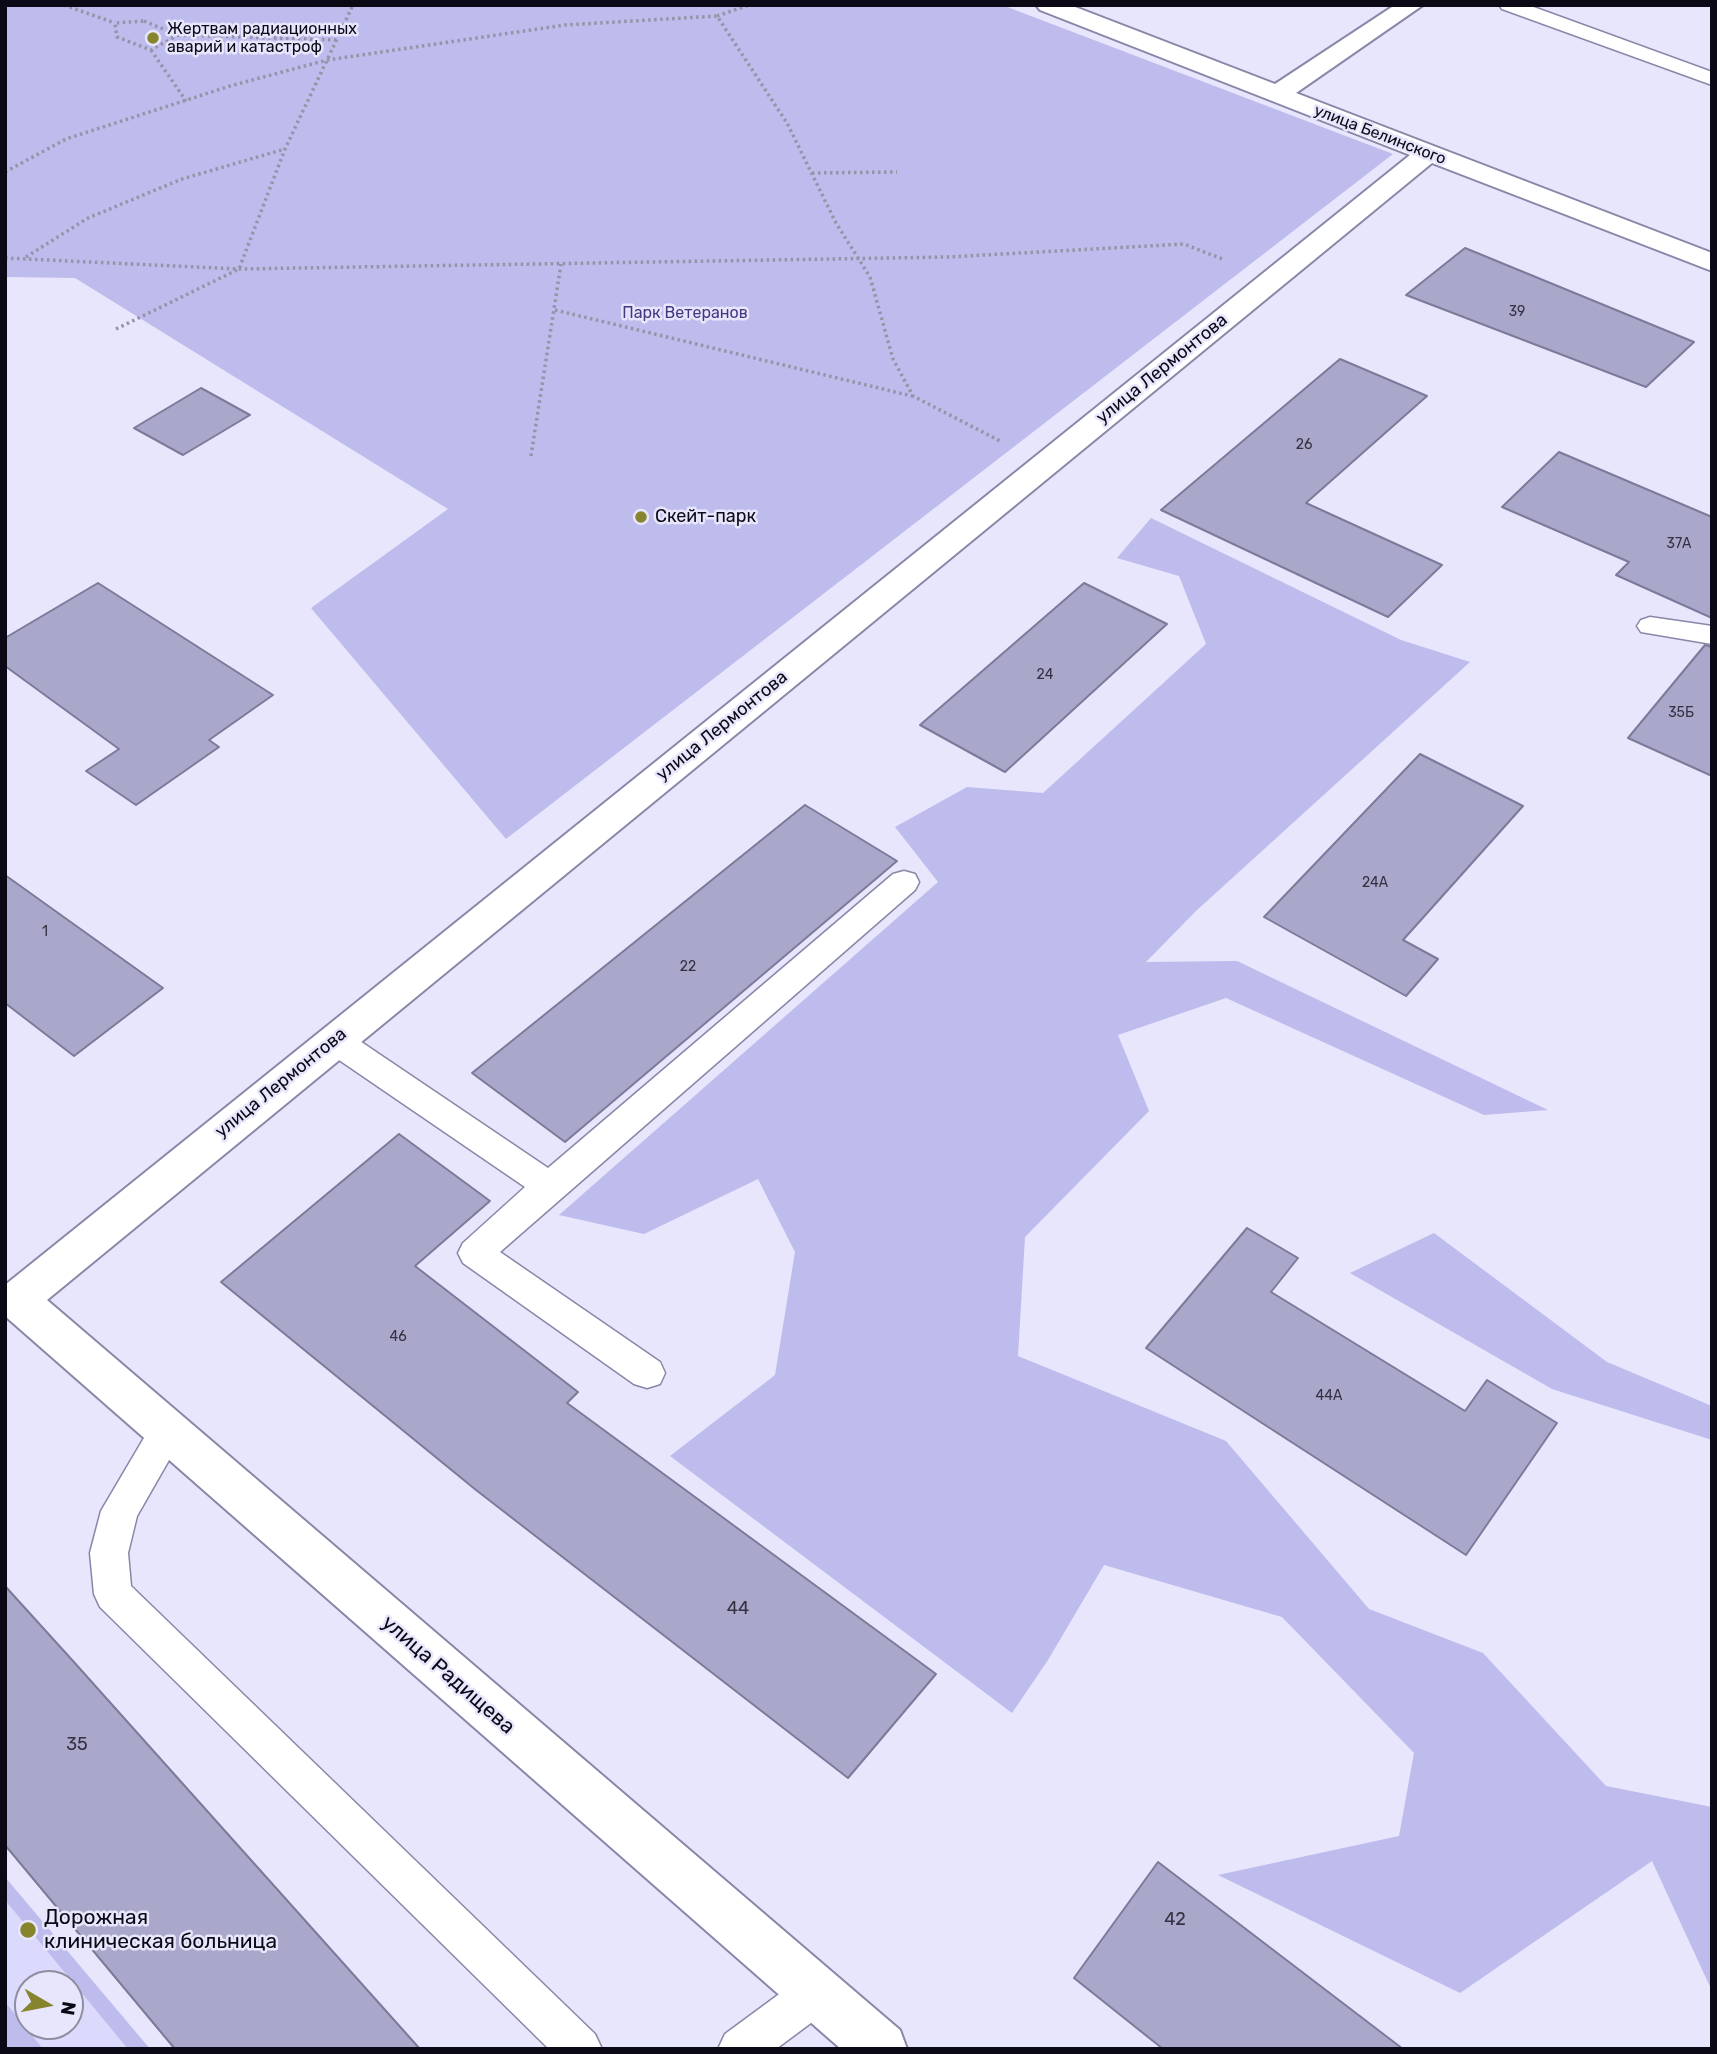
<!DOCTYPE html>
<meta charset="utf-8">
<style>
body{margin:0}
#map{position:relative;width:1717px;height:2054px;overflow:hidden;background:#e7e6fc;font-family:Rubik,sans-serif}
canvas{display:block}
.frame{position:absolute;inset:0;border:7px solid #0b0915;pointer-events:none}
.north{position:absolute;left:14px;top:1970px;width:70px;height:70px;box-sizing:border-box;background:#e7e6fc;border:2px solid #8f8ea0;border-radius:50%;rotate:100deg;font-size:19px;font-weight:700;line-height:28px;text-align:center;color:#0b0915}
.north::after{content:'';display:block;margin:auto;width:24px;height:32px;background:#87842e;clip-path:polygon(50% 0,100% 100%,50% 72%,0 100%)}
</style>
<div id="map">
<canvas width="1717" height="2054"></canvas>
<div class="frame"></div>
<div class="north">N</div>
</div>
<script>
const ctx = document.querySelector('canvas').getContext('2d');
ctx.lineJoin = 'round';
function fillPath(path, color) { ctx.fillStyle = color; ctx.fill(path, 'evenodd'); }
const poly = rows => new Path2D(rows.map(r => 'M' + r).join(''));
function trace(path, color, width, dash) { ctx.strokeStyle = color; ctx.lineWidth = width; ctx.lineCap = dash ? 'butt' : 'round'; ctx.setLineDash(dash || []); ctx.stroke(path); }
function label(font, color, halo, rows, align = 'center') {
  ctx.font = font + ' Rubik,sans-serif'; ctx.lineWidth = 5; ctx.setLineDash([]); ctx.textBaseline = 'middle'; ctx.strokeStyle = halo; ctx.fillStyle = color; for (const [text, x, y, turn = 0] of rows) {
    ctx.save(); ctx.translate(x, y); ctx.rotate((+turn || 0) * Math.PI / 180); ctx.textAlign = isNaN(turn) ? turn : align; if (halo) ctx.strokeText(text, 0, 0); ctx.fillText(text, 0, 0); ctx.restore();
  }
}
const built = poly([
 [5,1877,150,2049,5,2049],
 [28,1984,70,1984,70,2026,28,2026]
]);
const green = poly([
 [5,5,1002,5,1393,154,506,839,311,608,448,509,75,278,5,277],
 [1151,518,1401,640,1470,662,1196,911,1146,962,1237,961,1548,1110,1484,1115,1226,998,1118,1035,1149,1111,1025,1237,1018,1356,1226,1441,1369,1609,1483,1653,1606,1786,1712,1807,1712,1991,1652,1861,1460,1993,1218,1875,1399,1836,1414,1753,1282,1617,1104,1565,1048,1660,1012,1713,670,1456,775,1375,795,1252,758,1179,644,1234,559,1215,938,882,895,827,967,787,1043,793,1206,644,1179,576,1117,558],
 [1434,1233,1607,1362,1712,1406,1712,1440,1552,1389,1350,1273],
 [5,1877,150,2049,128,2049,5,1900],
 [5,2002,43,2049,5,2049]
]);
const building = poly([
 [1465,248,1694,342,1646,387,1406,295,1465,248],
 [1340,359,1427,396,1306,503,1442,565,1388,617,1161,510,1340,359],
 [201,388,250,415,183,455,134,428,201,388],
 [1559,452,1712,517,1712,618,1616,575,1629,562,1502,507,1559,452],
 [98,583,273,695,209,740,219,747,136,805,86,771,119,749,5,666,5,638,98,583],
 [1084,583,1167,624,1005,772,920,725,1084,583],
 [1705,645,1712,647,1712,776,1628,738,1705,645],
 [1420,754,1523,806,1403,940,1438,959,1406,996,1264,917,1420,754],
 [805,805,897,861,565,1142,472,1073,805,805],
 [5,875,163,988,74,1056,5,1003,5,875],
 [399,1134,490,1201,415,1266,578,1392,567,1403,936,1674,848,1778,476,1490,221,1282,399,1134],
 [1247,1228,1298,1258,1271,1292,1465,1411,1487,1380,1557,1423,1466,1555,1146,1348,1247,1228],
 [5,1586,73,1661,420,2049,175,2049,5,1845,5,1586],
 [1158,1862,1403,2049,1163,2049,1074,1978,1158,1862]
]);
const path = poly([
 [64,5,115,23],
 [717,16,749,5],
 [144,21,178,35,151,50,117,37,115,23,144,21],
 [178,35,337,40],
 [151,50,186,101],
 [5,172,66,139,230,86,327,60,565,25,717,16,787,123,836,223,870,277,893,359,913,396,1000,441],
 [812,173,897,172],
 [26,257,88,218,182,179,285,149],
 [5,258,239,269,948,257,1184,244,1225,260],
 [555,310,912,396],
 [116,329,239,269,285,149,353,5],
 [531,456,561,264]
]);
const service = poly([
 [1499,5,1528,5,1712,72,1712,85,1502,9,1499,5],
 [1650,617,1712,626,1712,644,1641,632,1637,626,1641,620,1650,617],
 [904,871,915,874,919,882,915,890,500,1252,660,1362,665,1373,660,1384,647,1388,634,1384,463,1263,458,1253,463,1243,525,1187,323,1049,318,1040,323,1031,334,1028,345,1031,548,1168,893,874,904,871],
 [167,1416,180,1421,185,1432,137,1516,128,1553,131,1586,595,2034,602,2049,549,2049,100,1607,94,1594,90,1553,101,1511,154,1421,167,1416],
 [816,1972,831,1978,837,1993,831,2008,776,2049,718,2049,725,2034,801,1978,816,1972]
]);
const minor = poly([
 [1036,5,1070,5,1275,84,1395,5,1423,5,1296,93,1712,253,1712,271,1432,163,47,1300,900,2030,907,2049,841,2049,5,1316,5,1285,1410,155,1040,10,1036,5]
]);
const markers = [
 [153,38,7,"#87842e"],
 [641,517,7,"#87842e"],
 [28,1930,9,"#87842e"]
];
const numberNames = [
 ["39",1517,312],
 ["26",1304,445],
 ["37А",1679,544],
 ["24",1045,675],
 ["35Б",1681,713],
 ["24А",1375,883],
 ["1",45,932],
 ["22",688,967],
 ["46",398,1337],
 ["44А",1329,1396]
];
const farPoinames = [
 ["Жертвам радиационных",167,29],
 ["аварий и катастроф",167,47]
];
const farStreetnames = [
 ["улица Белинского",1380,135,21]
];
const farParknames = [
 ["Парк Ветеранов",685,313]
];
const streetNames = [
 ["улица Лермонтова",1162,369,-39],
 ["улица Лермонтова",722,726,-39],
 ["улица Лермонтова",281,1083,-39]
];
const poiNames = [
 ["Скейт-парк",655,517]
];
const nearNumbernames = [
 ["44",738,1609],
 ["35",77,1745],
 ["42",1175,1920]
];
const nearStreetnames = [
 ["улица Радищева",448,1675,41]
];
const nearPoinames = [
 ["Дорожная",44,1918],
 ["клиническая больница",44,1942]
];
fillPath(built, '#dbd9fc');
fillPath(green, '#bebbed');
fillPath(building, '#aaa8ca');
trace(building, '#7c7a9a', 2);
trace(service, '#8987a8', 3);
trace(minor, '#8987a8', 4);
trace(path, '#9594a6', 3.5, [2.5, 3.5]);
fillPath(service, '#fff');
fillPath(minor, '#fff');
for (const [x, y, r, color] of markers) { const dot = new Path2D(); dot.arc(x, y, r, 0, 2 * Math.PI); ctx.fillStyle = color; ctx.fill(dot); trace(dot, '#e7e6fc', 2.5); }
label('14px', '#333142', null, numberNames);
label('16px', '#0b0915', '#e7e6fc', farPoinames, 'left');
label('16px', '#0b0915', '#e7e6fc', farStreetnames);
label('16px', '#44377f', '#e7e6fc', farParknames);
label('18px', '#0b0915', '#e7e6fc', streetNames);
label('18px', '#0b0915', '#e7e6fc', poiNames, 'left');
label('18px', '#333142', null, nearNumbernames);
label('21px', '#0b0915', '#e7e6fc', nearStreetnames);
label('21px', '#0b0915', '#e7e6fc', nearPoinames, 'left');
</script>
